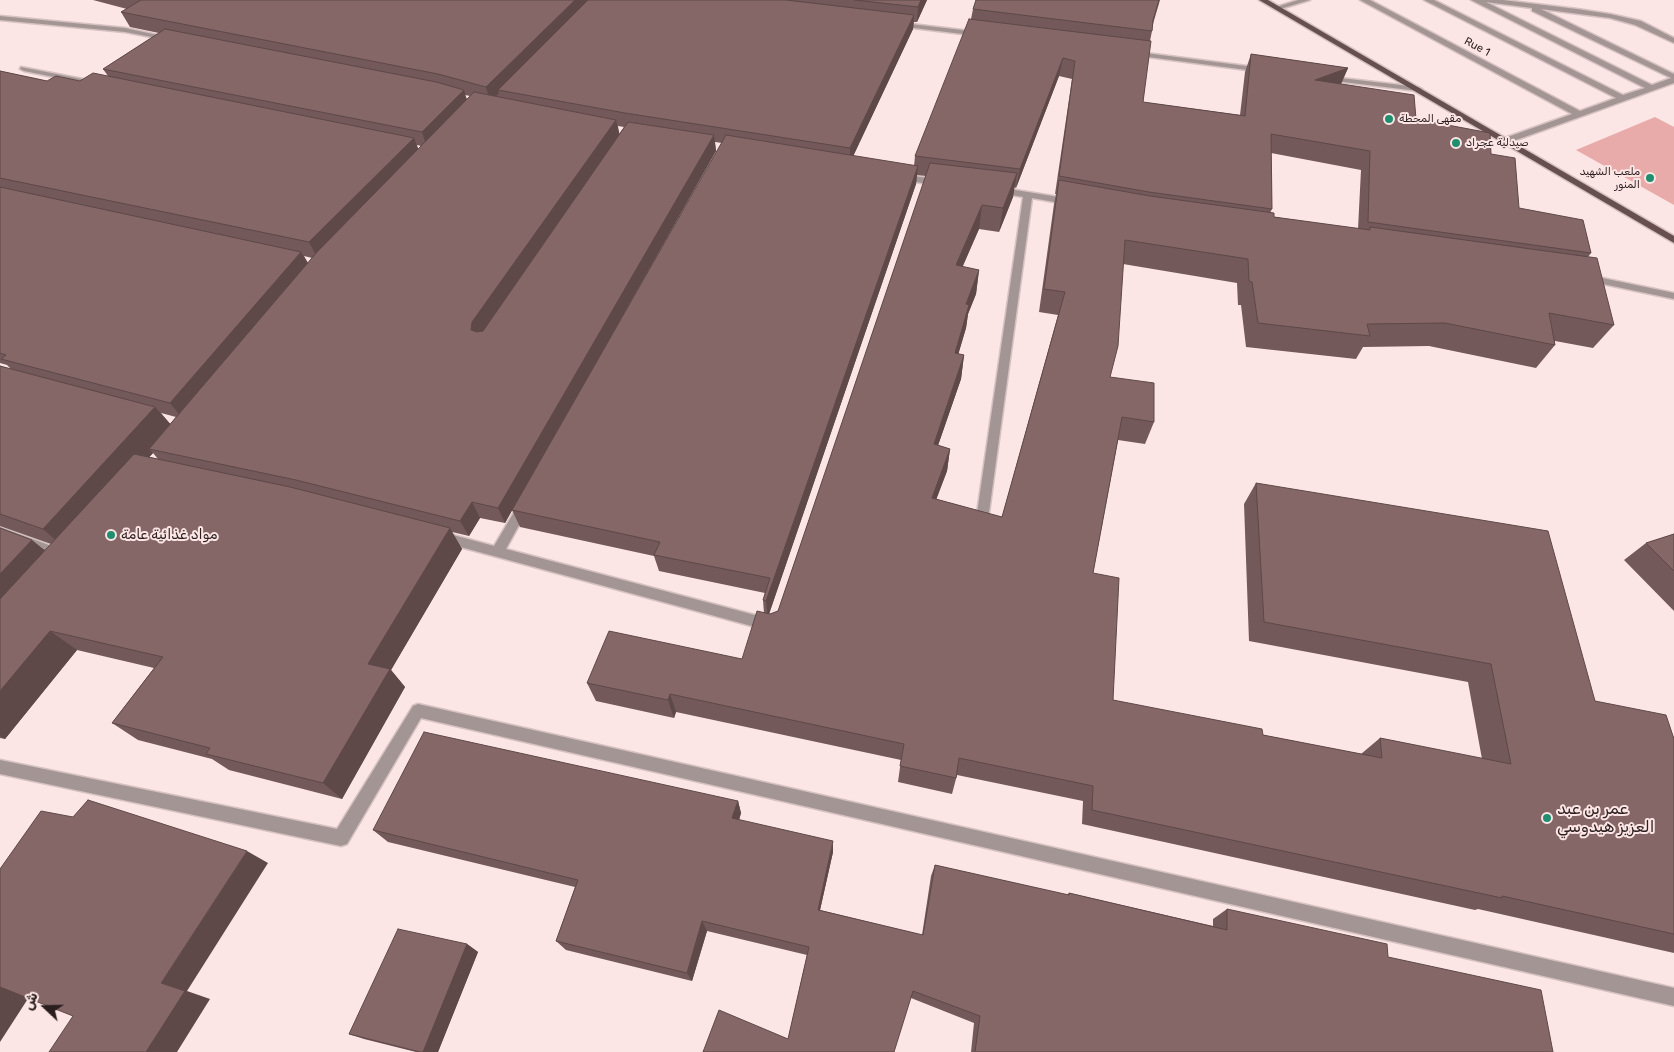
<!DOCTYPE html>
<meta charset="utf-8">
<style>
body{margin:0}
#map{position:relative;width:1674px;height:1052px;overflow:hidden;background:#fce6e5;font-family:Rubik,Cairo,sans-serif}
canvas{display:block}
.north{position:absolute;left:20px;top:982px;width:50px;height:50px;-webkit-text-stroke:4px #fce6e5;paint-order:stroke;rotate:291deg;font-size:14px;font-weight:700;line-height:20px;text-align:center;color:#2b1e1e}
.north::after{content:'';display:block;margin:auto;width:18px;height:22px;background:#2b1e1e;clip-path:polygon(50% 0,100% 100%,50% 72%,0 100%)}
</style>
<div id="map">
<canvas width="1674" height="1052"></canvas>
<div class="north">ش</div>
</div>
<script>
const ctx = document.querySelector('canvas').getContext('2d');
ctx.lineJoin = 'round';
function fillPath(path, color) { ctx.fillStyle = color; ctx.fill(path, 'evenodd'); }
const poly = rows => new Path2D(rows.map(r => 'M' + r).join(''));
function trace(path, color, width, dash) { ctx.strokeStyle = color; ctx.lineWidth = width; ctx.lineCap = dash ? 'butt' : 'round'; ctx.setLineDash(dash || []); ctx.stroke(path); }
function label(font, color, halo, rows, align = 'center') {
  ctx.font = font + ' Rubik,Cairo,sans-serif'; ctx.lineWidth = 4; ctx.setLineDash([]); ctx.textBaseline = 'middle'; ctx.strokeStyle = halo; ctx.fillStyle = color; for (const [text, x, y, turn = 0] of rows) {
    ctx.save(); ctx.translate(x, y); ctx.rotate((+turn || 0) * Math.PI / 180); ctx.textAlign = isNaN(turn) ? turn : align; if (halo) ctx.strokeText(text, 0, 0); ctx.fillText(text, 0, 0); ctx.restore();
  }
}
const green = poly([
 [1655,117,1674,127,1674,205,1576,150]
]);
const lane = poly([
 [1298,0,1310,0,1277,10,1273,8,1298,0],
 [1360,0,1370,0,1580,111,1616,98,1424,0,1434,0,1623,95,1645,88,1471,0,1503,0,1577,9,1610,14,1641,21,1674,38,1674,43,1635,25,1610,18,1541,9,1674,74,1674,83,1508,143,1502,143,1502,139,1572,114,1360,0],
 [1486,2,1532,8,1532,11,1671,78,1652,85,1486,2]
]);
const street = poly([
 [0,16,125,28,176,39,172,41,125,32,0,20,0,16],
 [894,22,979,32,983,34,979,36,897,26,893,24,894,22],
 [1130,51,1262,68,1266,70,1262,72,1133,55,1129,53,1130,51],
 [21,67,98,82,102,84,98,86,24,71,20,69,21,67],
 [1323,76,1418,87,1422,89,1418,91,1326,80,1323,80,1323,76],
 [901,174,940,180,945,183,940,186,898,179,898,175,901,174],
 [997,187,1071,199,1076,202,1071,205,1032,198,987,527,985,531,981,532,977,531,975,527,1023,197,994,192,994,188,997,187],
 [1588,275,1674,293,1674,299,1584,280,1583,278,1588,275],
 [524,500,528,502,530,505,506,549,770,619,775,621,777,625,775,629,770,631,442,542,438,541,436,537,438,533,442,532,494,546,520,502,524,500],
 [0,527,65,551,66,555,65,559,60,560,0,537,0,527],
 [418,704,1674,988,1674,1006,421,718,347,844,341,846,0,774,0,760,337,829,413,706,418,704]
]);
const primary = poly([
 [1259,0,1268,0,1674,236,1674,243,1259,0]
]);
const wall = poly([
 [93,0,927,0,917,22,914,22,913,29,853,156,914,166,915,156,971,19,973,9,976,0,1160,0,1153,24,1152,31,1150,41,1143,102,1240,115,1245,72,1251,54,1348,68,1341,84,1491,154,1519,208,1591,253,1588,257,1614,325,1593,348,1555,341,1555,345,1536,368,1429,346,1363,347,1356,359,1246,347,1241,305,1238,305,1237,283,1123,264,1110,377,1154,422,1145,444,1118,440,1093,573,1113,700,1263,735,1361,754,1380,738,1482,759,1468,682,1249,641,1244,504,1256,483,1595,701,1674,739,1674,953,1478,909,1475,910,1082,824,1083,801,957,775,952,794,898,782,901,760,676,712,674,718,596,701,587,683,742,659,764,613,763,600,765,593,659,571,654,556,520,527,512,510,505,523,480,518,469,536,452,532,462,549,391,670,405,687,342,799,229,770,212,759,138,740,112,723,154,668,77,650,5,739,0,738,0,528,45,550,51,544,0,526,0,366,11,369,7,365,0,363,0,71,47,81,80,81,108,76,103,69,159,33,130,27,121,12,127,9],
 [1059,76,1072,79,1055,194,1056,194,1054,204,1039,312,1058,315,1002,517,936,499,947,471,950,449,938,445,961,379,964,355,958,354,966,328,968,314,976,294,979,270,962,267,979,229,999,232,1013,197,1014,187,1016,188],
 [465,95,470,96,467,99],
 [618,126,624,127,619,134],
 [715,142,722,143,608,342,716,151],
 [417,145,421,146,418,149],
 [1271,153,1361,170,1358,229,1274,217,1270,213,1272,209],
 [917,175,926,176,778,611,770,614,769,614,916,184],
 [304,256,312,258,308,263],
 [161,413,176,417,170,424],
 [153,453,158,459,149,457],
 [1674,534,1674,611,1624,560,1646,543],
 [738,801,741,813,739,820,833,852,820,910,922,935,931,876,935,865,1067,895,1069,893,1213,926,1213,919,1227,909,1388,957,1553,1052,971,1052,974,1023,911,998,788,1039,807,955,707,931,692,981,566,950,556,941,575,887,388,842,373,830],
 [467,944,478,952,438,1052,416,1052,364,1039,349,1034]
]);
const shadedWall = poly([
 [575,0,592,0,498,90,499,93,490,102,486,87],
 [921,0,927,0,917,22,918,7],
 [914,15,913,29,850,163,850,148],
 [1063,58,1059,76,1016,188,1020,169],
 [1348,68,1340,86,1315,80],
 [464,90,468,105,427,147,422,132],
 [616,120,620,136,478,339,471,330,472,322],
 [714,135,716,151,505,523,498,508],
 [414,138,420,154,318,259,309,242],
 [918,166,916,184,768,617,766,601],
 [1017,173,1013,197,999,232,1003,208],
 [982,205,979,229,953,289,956,265],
 [301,252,311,268,183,419,170,403],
 [979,270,976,294,968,314,966,328,952,376,955,353,966,304],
 [964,355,961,379,931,466,934,444],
 [155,407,175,429,149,449,153,453,67,550,43,529],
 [950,449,947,471,929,519,932,498],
 [472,502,480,518,469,536,460,521],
 [450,528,462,549,391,670,405,687,342,799,323,783,368,664],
 [32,540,58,561,0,624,0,574],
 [50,631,77,650,5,739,0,736,0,691],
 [670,694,676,712,674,718,668,700],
 [738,801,741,813,736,830,732,818],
 [833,841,833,852,818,919,818,910],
 [247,851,268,863,187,991,210,999,177,1052,146,1052,161,983],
 [702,921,707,931,692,981,687,973],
 [467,944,478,952,438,1052,423,1052],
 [0,987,31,994,0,1042]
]);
const building = poly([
 [140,0,575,0,486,87,438,74,121,12,141,0,140,0],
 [588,0,786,0,914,15,850,148,625,113,498,90,588,0],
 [855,0,921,0,918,7,855,0],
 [976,0,1159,0,1153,20,1152,31,973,9,976,0],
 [969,19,1151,41,1143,102,1245,116,1251,54,1348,68,1315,80,1414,95,1416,119,1490,133,1491,154,1515,158,1519,208,1583,220,1591,253,1368,222,1370,151,1271,134,1272,209,1149,192,1059,176,1075,61,1063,58,1020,169,915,156,969,19],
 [165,29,436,82,464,90,422,132,103,69,165,29],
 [0,71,47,81,56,76,80,81,93,73,414,138,309,242,0,178,0,71],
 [474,92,616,120,472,322,471,330,477,332,483,331,628,122,714,135,498,508,472,502,460,521,296,480,149,449,317,252,474,92],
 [726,135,918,166,766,601,763,600,770,578,654,555,660,542,512,510,726,135],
 [930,163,1017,173,1003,208,982,205,956,265,979,270,966,304,969,305,955,353,964,355,934,444,950,449,932,498,1002,517,1065,292,1044,289,1059,180,1150,196,1274,213,1274,217,1370,230,1370,227,1597,258,1614,325,1549,313,1555,345,1445,323,1367,324,1370,336,1258,323,1252,282,1249,281,1248,259,1125,240,1118,346,1110,377,1154,383,1154,422,1122,417,1093,573,1119,578,1113,700,1262,729,1263,735,1382,758,1380,738,1511,764,1491,664,1264,622,1256,483,1548,531,1595,701,1666,715,1674,739,1674,934,1502,896,1502,898,1092,810,1093,786,959,758,956,778,900,766,904,744,670,694,668,700,587,683,609,631,742,659,757,611,770,614,778,611,930,163],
 [0,187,301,252,170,403,1,359,6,355,0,353,0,187],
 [0,366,155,407,43,529,0,514,0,366],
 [134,454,290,487,450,528,368,664,390,669,323,783,206,754,210,748,112,723,163,657,50,631,0,691,0,599,134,454],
 [0,528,32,540,0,574,0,528],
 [1674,534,1674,571,1646,543,1674,534],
 [424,732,738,801,732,818,833,841,818,910,923,935,935,865,1069,895,1069,893,1227,930,1227,909,1387,944,1388,957,1541,990,1553,1052,975,1052,980,1016,913,991,894,1052,703,1052,719,1010,788,1039,809,947,702,921,687,973,556,941,578,880,373,830,424,732],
 [88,800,247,851,161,983,185,991,146,1052,49,1052,73,1016,0,987,0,869,41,811,73,817,88,800],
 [398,929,467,944,423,1052,420,1052,349,1034,398,929]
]);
const markers = [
 [1389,119,5,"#208f6f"],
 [1456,143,5,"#208f6f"],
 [1650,178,5,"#208f6f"],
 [111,535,5,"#208f6f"],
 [1547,818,5,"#208f6f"]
];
const farStreetnames = [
 ["Rue 1",1477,47,28]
];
const farPoinames = [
 ["مقهى المحطة",1399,119],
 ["صيدلية عجراد",1466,143],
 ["ملعب الشهيد",1640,172,"right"],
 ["المنور",1640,185,"right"]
];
const poiNames = [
 ["مواد غذائية عامة",121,535]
];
const nearPoinames = [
 ["عمر بن عبد",1557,809],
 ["العزيز هيدوسي",1557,827]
];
fillPath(green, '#e9aaaa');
trace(lane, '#d6c2c1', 3);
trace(street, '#d6c2c1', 3);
trace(primary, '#d6c2c1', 3);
fillPath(lane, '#a49595');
fillPath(street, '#a49595');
fillPath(primary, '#684f4f');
fillPath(wall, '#735959');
fillPath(shadedWall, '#5e4848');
fillPath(building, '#866767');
trace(building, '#5e4848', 1);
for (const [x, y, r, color] of markers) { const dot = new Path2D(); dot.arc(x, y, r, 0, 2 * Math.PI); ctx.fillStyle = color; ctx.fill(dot); trace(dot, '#fce6e5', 2); }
label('11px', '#2b1e1e', '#fce6e5', farStreetnames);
label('11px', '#2b1e1e', '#fce6e5', farPoinames, 'left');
label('14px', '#2b1e1e', '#fce6e5', poiNames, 'left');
label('16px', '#2b1e1e', '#fce6e5', nearPoinames, 'left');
</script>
